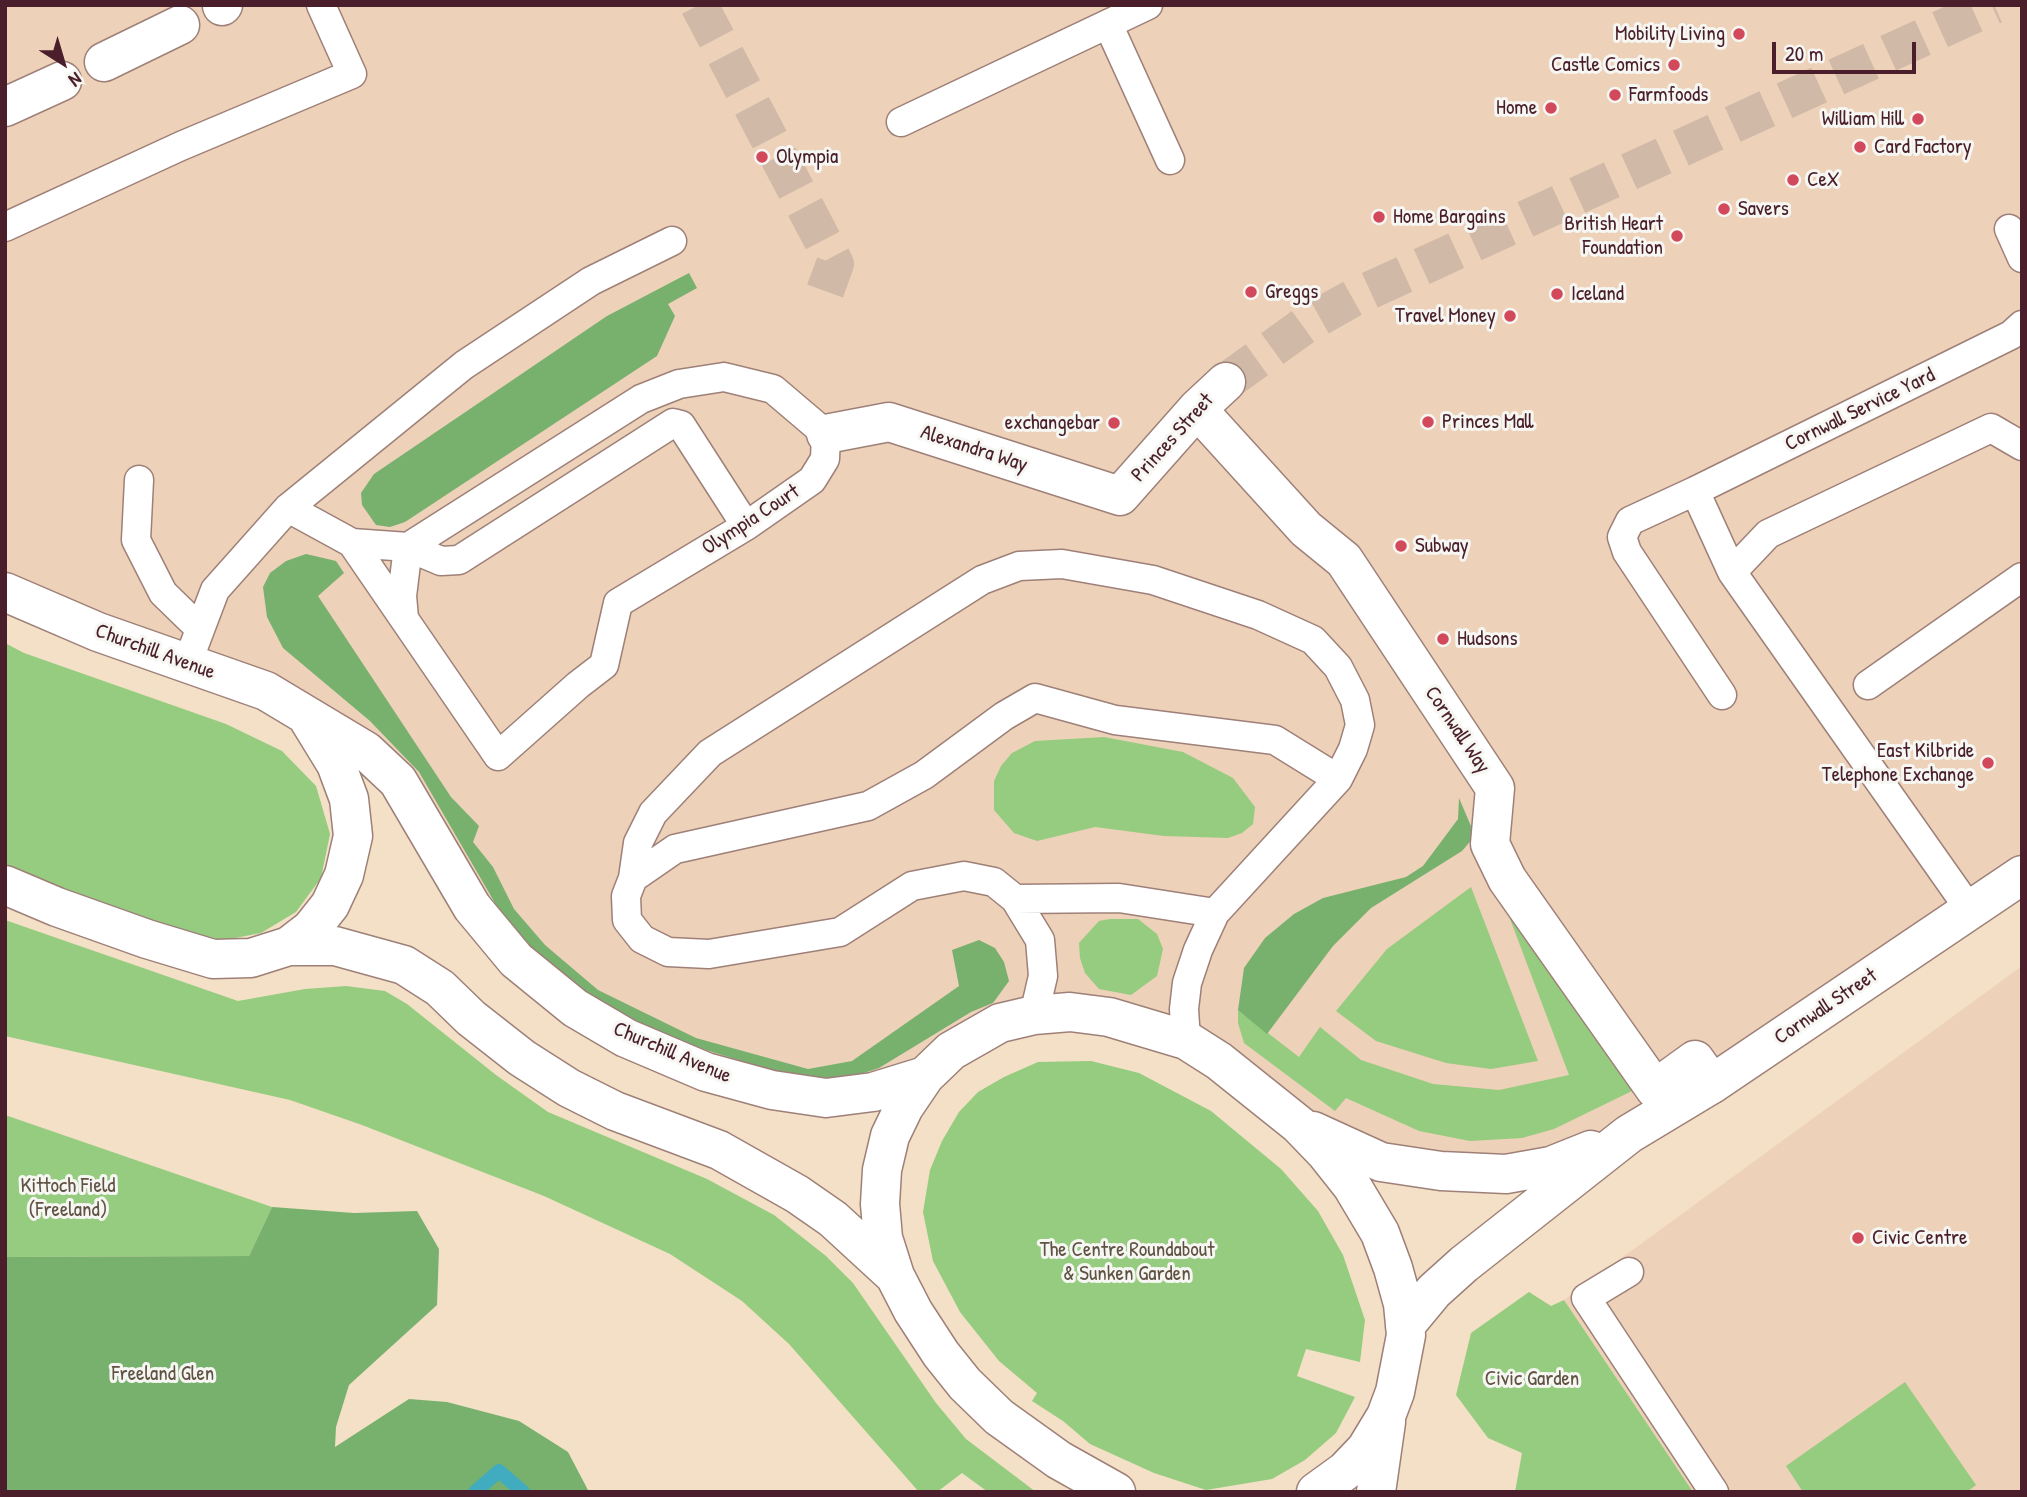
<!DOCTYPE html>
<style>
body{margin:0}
#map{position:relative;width:2027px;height:1497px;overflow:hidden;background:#f3e0c6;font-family:"Patrick Hand",sans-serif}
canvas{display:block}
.frame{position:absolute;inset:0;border:7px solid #4a1f2b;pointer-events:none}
.north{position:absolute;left:28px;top:28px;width:70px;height:70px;-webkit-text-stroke:5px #f6f6f2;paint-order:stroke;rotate:143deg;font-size:19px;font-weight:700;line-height:28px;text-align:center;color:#4a1f2b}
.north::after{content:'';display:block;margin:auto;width:24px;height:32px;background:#4a1f2b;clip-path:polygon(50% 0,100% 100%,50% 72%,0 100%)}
.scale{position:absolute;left:1772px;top:42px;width:144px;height:32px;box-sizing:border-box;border:4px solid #4a1f2b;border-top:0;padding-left:9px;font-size:21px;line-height:24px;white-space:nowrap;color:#4a1f2b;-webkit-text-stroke:5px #f6f6f2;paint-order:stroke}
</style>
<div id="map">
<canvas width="2027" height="1497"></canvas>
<div class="frame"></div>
<div class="north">N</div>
<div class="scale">20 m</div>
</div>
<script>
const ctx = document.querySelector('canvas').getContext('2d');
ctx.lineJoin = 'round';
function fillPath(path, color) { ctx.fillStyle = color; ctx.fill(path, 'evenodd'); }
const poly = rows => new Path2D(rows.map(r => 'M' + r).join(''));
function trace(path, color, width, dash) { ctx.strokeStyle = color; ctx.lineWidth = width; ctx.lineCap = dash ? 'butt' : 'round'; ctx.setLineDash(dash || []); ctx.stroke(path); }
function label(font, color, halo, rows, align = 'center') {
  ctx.font = font + ' "Patrick Hand",sans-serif'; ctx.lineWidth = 6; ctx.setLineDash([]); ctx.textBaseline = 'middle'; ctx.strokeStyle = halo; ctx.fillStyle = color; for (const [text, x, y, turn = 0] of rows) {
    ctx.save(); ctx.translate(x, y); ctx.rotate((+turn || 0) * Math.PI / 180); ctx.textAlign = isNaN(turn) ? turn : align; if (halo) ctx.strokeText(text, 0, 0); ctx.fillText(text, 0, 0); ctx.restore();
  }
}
const built = poly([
 [5,5,2022,5,2022,875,1551,1166,1381,1162,1219,1061,1070,1012,826,1098,575,1008,366,751,5,592],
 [2022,966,2022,1492,1693,1492,1564,1300]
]);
const green = poly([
 [5,643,24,653,226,724,282,751,316,786,330,834,321,878,296,912,261,933,214,942,172,933,5,866],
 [1104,737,1183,752,1233,778,1255,807,1253,824,1242,833,1228,838,1164,836,1095,827,1037,841,1014,833,994,810,994,781,1001,766,1012,753,1035,741],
 [1471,887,1538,1061,1491,1069,1446,1063,1376,1041,1336,1011,1387,949],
 [1504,903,1632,1091,1554,1129,1522,1138,1470,1141,1419,1131,1346,1098,1335,1111,1244,1043,1238,1023,1238,1010,1299,1057,1320,1027,1361,1060,1433,1084,1499,1090,1569,1075],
 [1110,919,1138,919,1157,934,1163,949,1157,976,1131,995,1099,989,1085,973,1080,958,1079,943,1099,921],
 [5,920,238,1001,305,989,346,986,385,991,407,1004,496,1075,548,1112,707,1179,774,1215,826,1256,853,1283,936,1403,966,1439,1036,1492,988,1492,962,1473,937,1492,919,1492,789,1344,742,1301,670,1254,544,1196,362,1125,290,1100,5,1036],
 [1091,1061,1139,1073,1211,1111,1281,1169,1318,1211,1343,1255,1365,1320,1360,1362,1306,1349,1297,1376,1355,1397,1336,1433,1305,1460,1272,1479,1206,1490,1154,1473,1090,1444,1063,1421,1032,1401,1037,1393,999,1361,960,1312,933,1261,923,1212,930,1170,942,1141,959,1112,978,1092,1004,1077,1038,1062],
 [5,1115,272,1207,249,1256,5,1257],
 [1529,1292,1551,1306,1564,1300,1693,1492,1515,1492,1522,1453,1488,1438,1456,1395,1471,1333],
 [1905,1382,1976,1485,1967,1492,1803,1492,1786,1466]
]);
const forest = poly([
 [689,273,697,288,668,304,675,316,657,356,405,522,390,527,376,525,362,505,361,493,374,474,607,316],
 [306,554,336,561,344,573,318,596,451,797,479,826,473,842,493,867,514,909,545,945,598,990,696,1038,808,1069,852,1061,959,986,952,950,979,940,995,948,1004,962,1009,981,993,1003,971,1012,879,1068,843,1080,797,1078,706,1050,620,1017,547,968,506,922,419,772,370,721,283,648,267,617,263,587,270,573,286,561],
 [1459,798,1471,826,1473,838,1462,851,1371,908,1333,946,1267,1034,1238,1010,1244,968,1265,938,1294,914,1323,898,1406,877,1423,866,1458,819],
 [272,1207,354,1213,417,1211,439,1249,437,1305,349,1385,336,1427,335,1447,409,1399,447,1402,519,1421,568,1452,589,1492,5,1492,5,1257,249,1256]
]);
const stream = poly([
 [475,1492,499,1471,523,1492]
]);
const pedestrianTunnel = poly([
 [699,5,835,264,825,291],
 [1226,382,1305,325,1353,298,1994,5]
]);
const service = poly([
 [1108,24,1170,160],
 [901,122,1148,5],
 [5,227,181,146,352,74,321,5],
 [2009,229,2022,258],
 [724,377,773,389,826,434,825,459,812,480,746,526,618,603,604,665,578,685,498,756,352,543,408,547,641,399,679,384,724,377],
 [139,480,136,540,163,593,200,629],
 [1695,491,1630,521,1622,537,1627,552,1722,695],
 [288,508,352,543],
 [408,547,441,561,459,560,673,423,681,425,746,526],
 [1732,572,1695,491,2011,335,2022,325],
 [404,618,402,596,408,547],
 [187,664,215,590,288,508,464,365,591,281,672,241],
 [1868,685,2022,577],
 [633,878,675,849,868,806,924,775,1004,716,1035,698,1115,720,1275,740,1338,779],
 [1015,899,1119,898,1215,913],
 [1970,910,1732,572,1768,534,1991,428,2022,446],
 [1034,1015,1043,976,1040,940,1015,899,994,882,964,876,912,886,840,932,709,954,668,952,642,939,627,920,626,896,633,878,638,843,653,813,710,753,982,580,1019,566,1062,564,1153,580,1258,615,1313,640,1338,667,1355,700,1360,725,1353,749,1338,779,1215,913,1198,950,1187,983,1184,1009,1186,1040],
 [1629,1272,1586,1298,1714,1492]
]);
const pedestrian = poly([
 [222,6,223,5],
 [104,62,180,25],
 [5,107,62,81],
 [1197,409,1306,529,1344,560,1495,788,1490,844,1507,879,1655,1089,1695,1060,1712,1084],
 [826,434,889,422,1120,496,1197,409,1226,382]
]);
const tertiary = poly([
 [5,592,98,632,266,691,366,751,398,781,472,907,516,960,575,1008,626,1038,706,1072,772,1090,826,1098,873,1092,925,1076],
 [5,885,57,907,147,939,213,959,251,958,289,946,335,946,404,965,440,988,471,1018,522,1058,569,1088,615,1111,719,1150,797,1194,833,1219,895,1276],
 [289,946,311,929,330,905,344,875,353,836,349,799,336,764,309,720],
 [1313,1131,1381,1162,1441,1171,1506,1174,1551,1166,1591,1150],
 [1405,1326,1434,1291,1464,1264,1629,1134,1712,1084,2022,875],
 [1116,1492,1059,1460,999,1417,965,1384,941,1354,913,1311,895,1276,883,1238,880,1204,882,1170,890,1136,904,1107,925,1076,951,1051,1000,1023,1034,1015,1070,1012,1109,1017,1186,1040,1219,1061,1299,1125,1325,1152,1352,1186,1380,1233,1393,1268,1403,1304,1406,1335,1395,1392,1386,1416,1366,1449,1345,1471,1316,1492],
 [1376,1492,1386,1422]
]);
const markers = [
 [1739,34,7,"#d1495b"],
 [1674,65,7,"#d1495b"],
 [1615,95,7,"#d1495b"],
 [1551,108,7,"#d1495b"],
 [1918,119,7,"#d1495b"],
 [1860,147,7,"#d1495b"],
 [762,157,7,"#d1495b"],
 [1793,180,7,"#d1495b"],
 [1724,209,7,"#d1495b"],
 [1379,217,7,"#d1495b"],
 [1677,236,7,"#d1495b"],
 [1251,292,7,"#d1495b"],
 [1557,294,7,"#d1495b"],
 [1510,316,7,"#d1495b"],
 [1428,422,7,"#d1495b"],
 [1114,423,7,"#d1495b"],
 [1401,546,7,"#d1495b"],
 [1443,639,7,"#d1495b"],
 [1988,763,7,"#d1495b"],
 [1858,1238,7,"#d1495b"]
];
const poiNames = [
 ["Mobility Living",1725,34,"right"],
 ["Castle Comics",1660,65,"right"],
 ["Farmfoods",1629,95],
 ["Home",1537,108,"right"],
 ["William Hill",1904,119,"right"],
 ["Card Factory",1874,147],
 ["Olympia",776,157],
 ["CeX",1807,180],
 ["Savers",1738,209],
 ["Home Bargains",1393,217],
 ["British Heart",1663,224,"right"],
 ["Foundation",1663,248,"right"],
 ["Greggs",1265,292],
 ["Iceland",1571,294],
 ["Travel Money",1496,316,"right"],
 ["Princes Mall",1442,422],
 ["exchangebar",1100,423,"right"],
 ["Subway",1415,546],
 ["Hudsons",1457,639],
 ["East Kilbride",1974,751,"right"],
 ["Telephone Exchange",1974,775,"right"],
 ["Civic Centre",1872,1238]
];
const streetNames = [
 ["Cornwall Service Yard",1860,410,-26],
 ["Princes Street",1173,438,-48],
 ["Alexandra Way",974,449,18],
 ["Olympia Court",751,520,-33],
 ["Churchill Avenue",155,652,20],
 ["Cornwall Way",1457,730,56],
 ["Cornwall Street",1826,1007,-34],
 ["Churchill Avenue",672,1053,23]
];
const parkNames = [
 ["Kittoch Field",68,1186],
 ["(Freeland)",68,1210],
 ["The Centre Roundabout",1127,1250],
 ["& Sunken Garden",1127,1274],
 ["Freeland Glen",163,1374],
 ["Civic Garden",1532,1379]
];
fillPath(built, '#edd1b9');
fillPath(green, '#95cc7f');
fillPath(forest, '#78b06e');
trace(stream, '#41acc0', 14);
trace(pedestrianTunnel, '#d1b9a7', 38, [38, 19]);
trace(service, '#9e8078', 31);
trace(pedestrian, '#9e8078', 41);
trace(tertiary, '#9e8078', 41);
trace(service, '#fff', 28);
trace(pedestrian, '#fff', 38);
trace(tertiary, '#fff', 38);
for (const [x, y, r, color] of markers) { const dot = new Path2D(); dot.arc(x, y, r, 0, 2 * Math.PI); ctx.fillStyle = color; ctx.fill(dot); trace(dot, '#f6f6f2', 2.5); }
label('21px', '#4a1f2b', '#f6f6f2', poiNames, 'left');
label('21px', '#4a1f2b', '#f6f6f2', streetNames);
label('21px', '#605344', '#f6f6f2', parkNames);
</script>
